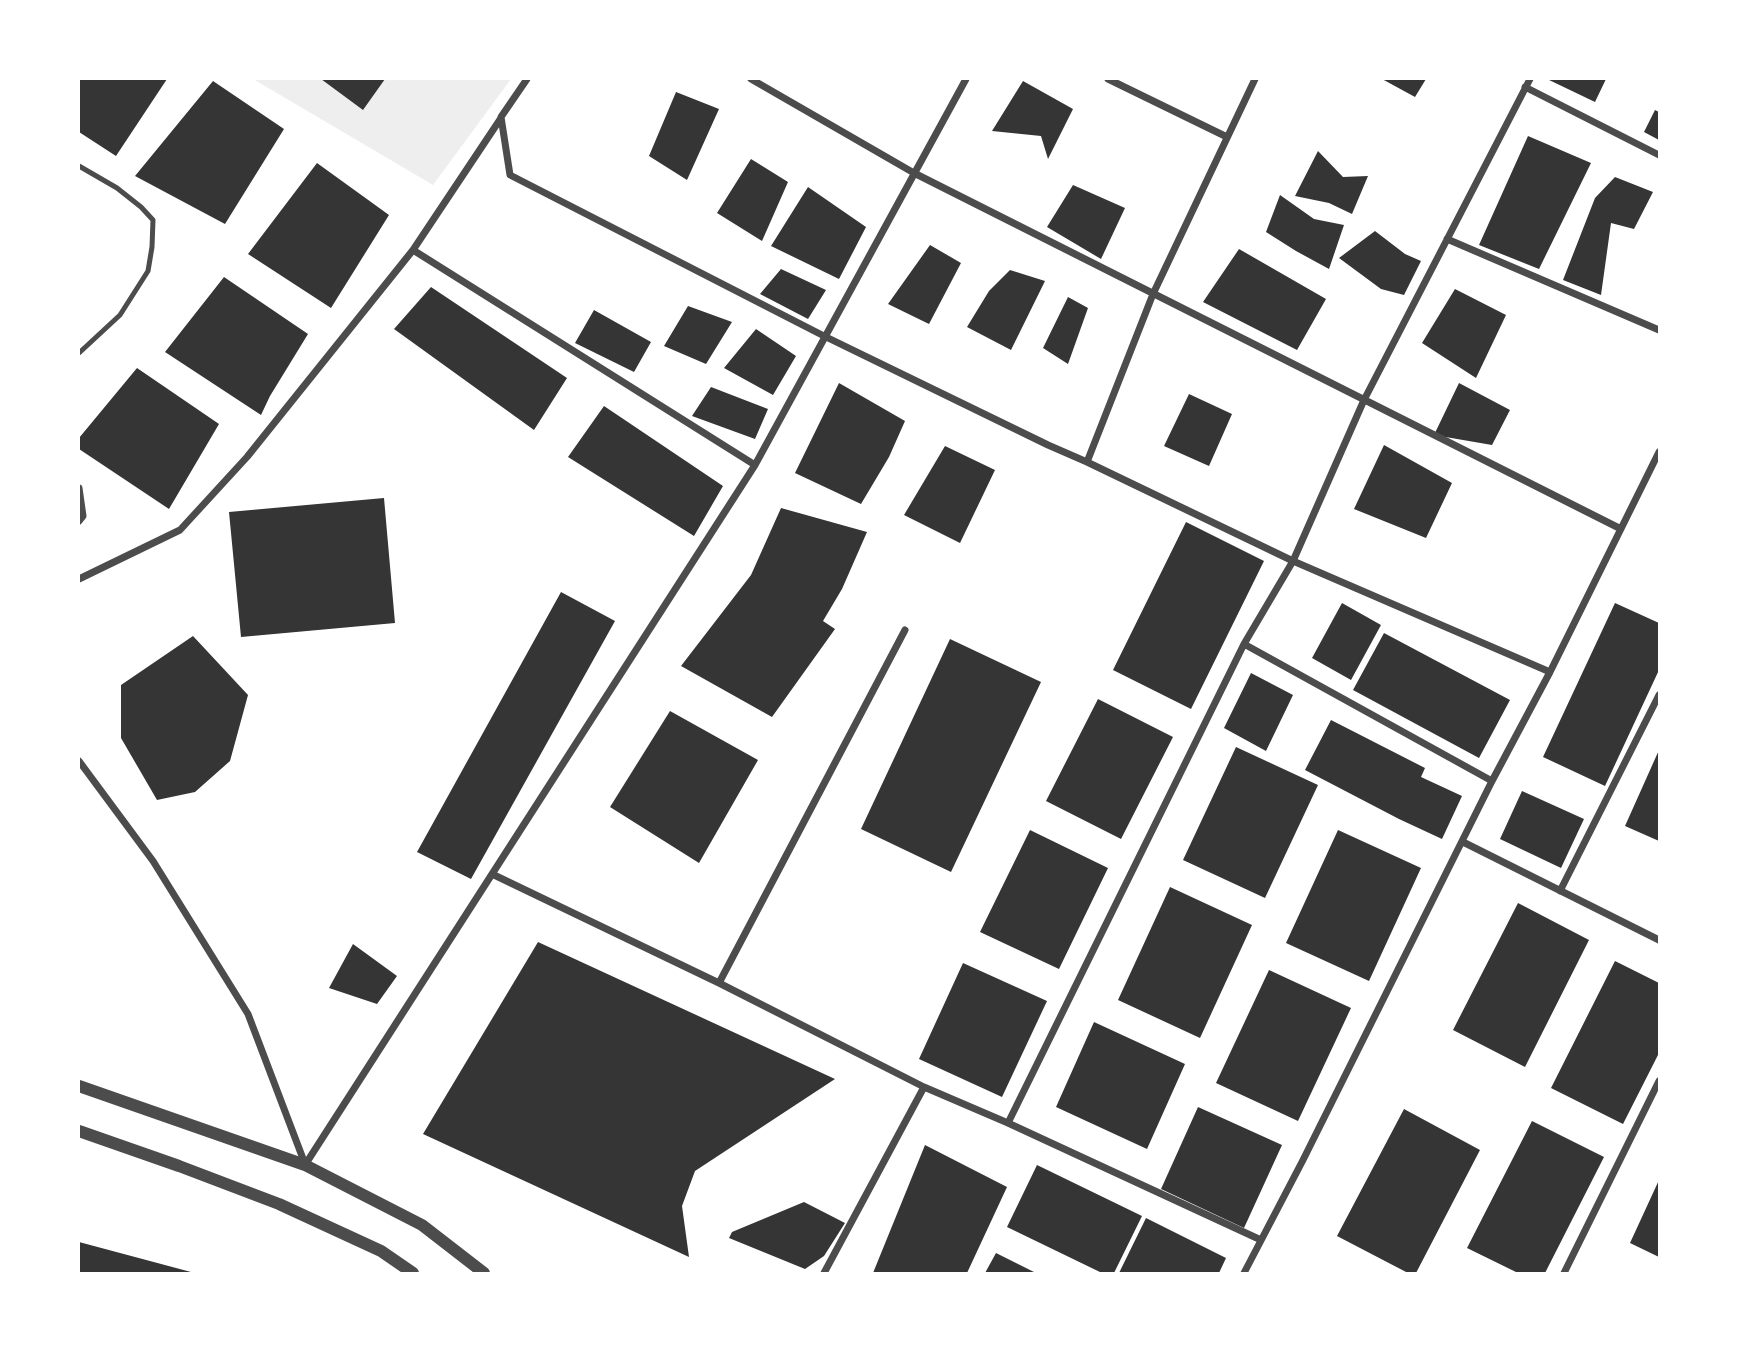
<!DOCTYPE html>
<style>
body{margin:0}
#map{position:relative;width:1738px;height:1352px;overflow:hidden;background:#fff;font-family:Figtree,sans-serif}
canvas{display:block}
.frame{position:absolute;inset:0;border:80px solid #fff;pointer-events:none}
</style>
<div id="map">
<canvas width="1738" height="1352"></canvas>
<div class="frame"></div>
</div>
<script>
const ctx = document.querySelector('canvas').getContext('2d');
ctx.lineJoin = 'round';
function fillPath(path, color) { ctx.fillStyle = color; ctx.fill(path, 'evenodd'); }
const poly = rows => new Path2D(rows.map(r => 'M' + r).join(''));
function trace(path, color, width, dash) { ctx.strokeStyle = color; ctx.lineWidth = width; ctx.lineCap = dash ? 'butt' : 'round'; ctx.setLineDash(dash || []); ctx.stroke(path); }
const green = poly([
 [253,79,511,79,433,185]
]);
const building = poly([
 [79,79,167,79,116,156,79,132],
 [321,79,385,79,363,110],
 [1382,79,1426,79,1415,97],
 [1547,79,1606,79,1595,102],
 [213,81,284,129,225,224,135,176],
 [1023,81,1073,109,1048,159,1041,136,992,131],
 [676,92,719,109,687,180,649,156],
 [1655,110,1659,112,1659,140,1644,132],
 [1528,136,1591,163,1539,269,1479,245],
 [1318,151,1343,177,1368,176,1352,214,1329,203,1295,196],
 [751,159,788,182,762,241,717,213],
 [317,163,389,215,331,308,248,254],
 [1615,177,1653,192,1634,229,1611,223,1601,295,1563,280,1595,198],
 [1073,185,1125,208,1101,259,1047,227],
 [808,187,866,227,839,279,771,246],
 [1280,195,1314,219,1344,225,1329,269,1296,251,1266,232],
 [1375,231,1405,254,1421,261,1404,295,1381,289,1339,258],
 [930,245,961,263,929,324,888,304],
 [1239,249,1326,299,1297,350,1203,302],
 [781,269,826,290,808,319,760,294],
 [1010,270,1045,281,1011,350,967,327,989,291],
 [224,277,308,334,270,396,261,415,165,352],
 [431,287,567,378,534,430,394,329],
 [1455,289,1506,315,1476,378,1422,343],
 [1068,297,1088,308,1068,364,1043,348],
 [688,306,732,322,706,364,664,346],
 [594,310,651,342,634,372,575,343],
 [756,329,796,356,773,395,724,368],
 [137,368,219,424,169,509,79,449,79,438],
 [839,383,905,421,889,457,861,504,795,473],
 [1459,383,1510,410,1492,445,1434,435],
 [711,387,768,409,755,439,692,416],
 [1189,394,1232,414,1209,466,1164,446],
 [604,406,723,486,694,536,568,457],
 [1384,445,1452,483,1426,538,1354,509],
 [945,446,995,470,960,543,904,515],
 [384,498,395,623,241,637,229,512],
 [781,508,867,532,842,589,823,621,835,629,772,717,681,666,751,575],
 [1186,522,1264,561,1191,709,1113,670],
 [561,592,615,621,471,879,417,852],
 [1342,603,1381,625,1351,680,1312,658],
 [1615,603,1659,623,1659,670,1605,786,1543,757],
 [1384,633,1510,700,1479,758,1353,690],
 [193,636,248,695,230,761,195,792,157,800,121,738,121,685],
 [950,639,1041,682,951,872,861,829],
 [1251,673,1293,695,1266,751,1224,728],
 [1098,699,1173,737,1121,839,1046,801],
 [670,711,758,760,699,863,610,807],
 [1331,720,1425,768,1421,777,1462,796,1442,839,1399,819,1305,770],
 [1236,747,1318,785,1265,898,1183,860],
 [1659,750,1659,841,1625,826],
 [1522,791,1584,819,1561,868,1500,839],
 [1030,830,1108,868,1059,969,980,932],
 [1338,830,1421,868,1369,981,1286,943],
 [1170,887,1252,925,1200,1038,1118,1000],
 [1518,903,1589,940,1525,1067,1453,1030],
 [538,942,835,1079,695,1171,682,1206,689,1257,423,1134],
 [353,944,397,976,377,1004,329,988],
 [1615,961,1659,983,1659,1053,1623,1124,1551,1088],
 [963,963,1047,1001,1002,1097,919,1059],
 [1269,970,1351,1008,1298,1121,1216,1083],
 [1094,1022,1185,1064,1147,1149,1056,1107],
 [1198,1107,1282,1145,1244,1228,1161,1189],
 [1404,1109,1480,1150,1416,1273,1408,1273,1337,1236],
 [1532,1121,1604,1157,1545,1273,1518,1273,1467,1248],
 [925,1145,1007,1187,967,1273,873,1273],
 [1037,1165,1142,1216,1114,1273,1102,1273,1007,1227],
 [1659,1180,1659,1257,1630,1243],
 [804,1202,845,1223,824,1256,805,1269,729,1238,732,1232],
 [1146,1218,1226,1258,1219,1273,1119,1273],
 [79,1242,191,1272,191,1273,79,1273],
 [996,1253,1036,1273,985,1273]
]);
const service = poly([
 [79,166,117,188,141,207,153,220,152,247,148,271,120,315,79,353]
]);
const minor = poly([
 [527,79,501,117,510,175,824,336,1048,445,1087,462,1293,561,1550,672],
 [751,79,914,173,1621,529],
 [1108,79,1227,137],
 [1525,87,1659,155],
 [501,118,413,250,755,465],
 [1447,239,1659,330],
 [1087,462,1153,294,1255,79],
 [79,488,83,516,79,521],
 [79,579,180,530,247,457,413,250],
 [1244,644,1492,781],
 [79,761,153,861,248,1014,305,1164],
 [1463,842,1659,940],
 [492,874,719,983,924,1087,1008,1123,1261,1240],
 [1560,891,1659,695],
 [719,983,905,630],
 [1008,1123,1244,644,1293,561,1364,400,1530,79],
 [305,1165,755,465,966,79],
 [824,1273,924,1087],
 [1244,1273,1303,1160,1492,781,1550,672,1659,452],
 [1564,1273,1659,1081]
]);
const tertiary = poly([
 [79,1086,305,1165,422,1225,484,1273],
 [79,1131,179,1166,279,1204,381,1251,413,1273]
]);
fillPath(green, '#eee');
fillPath(building, '#353535');
trace(service, '#4c4c4c', 5);
trace(minor, '#4c4c4c', 7);
trace(tertiary, '#4c4c4c', 12);
</script>
